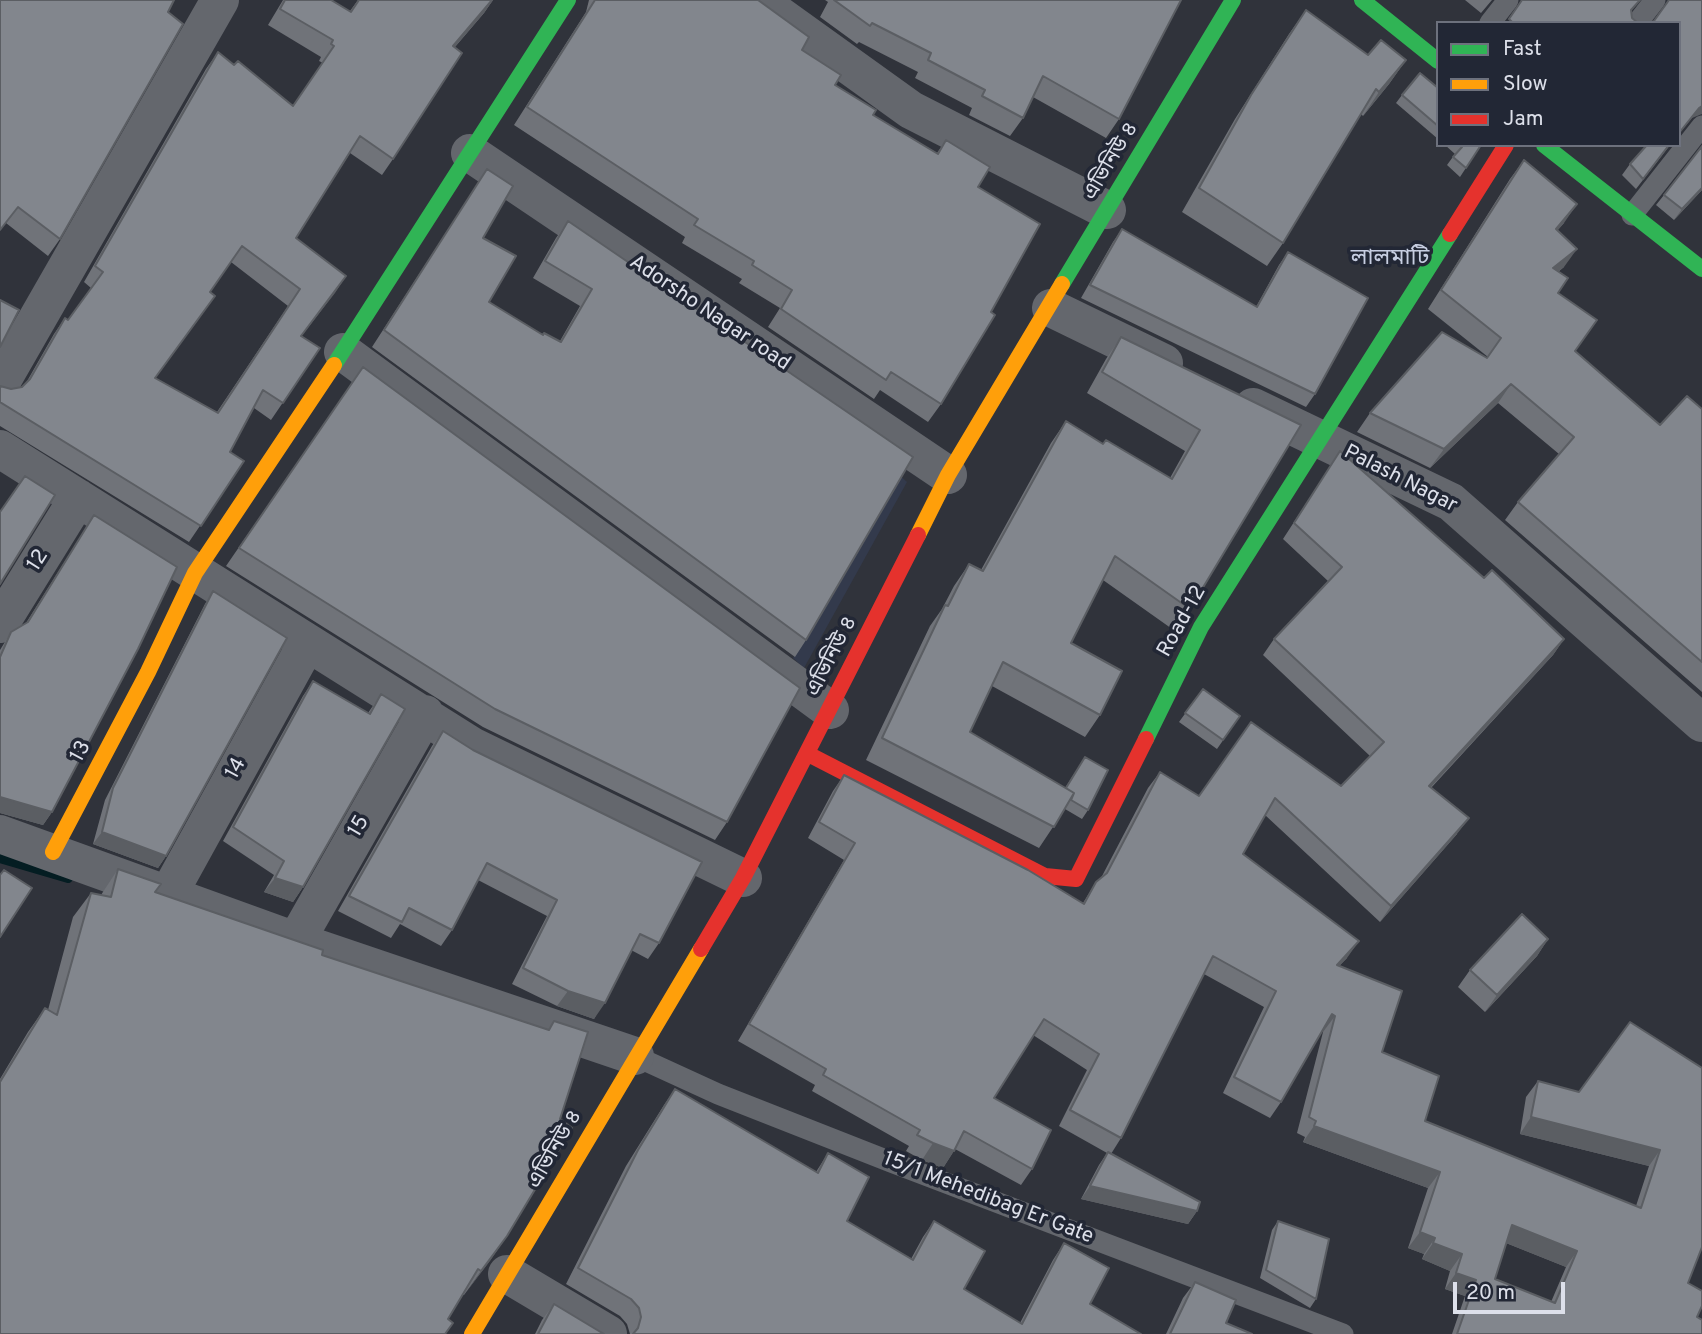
<!DOCTYPE html>
<meta charset="utf-8">
<style>
body{margin:0}
#map{position:relative;width:1702px;height:1334px;overflow:hidden;background:#30333b;font-family:Overpass,sans-serif}
canvas{display:block}
.legend{position:absolute;left:1436px;top:21px;width:245px;height:126px;box-sizing:border-box;background:#222735;border:2px solid #6d717d;margin:0;padding:9px 12px;list-style:none;font-size:21px;color:#dde0ea}
.legend li{display:flex;align-items:center;gap:14px;height:35px}
.legend b{width:35px;border:2px solid #6d717d}
.scale{position:absolute;left:1453px;top:1282px;width:112px;height:32px;box-sizing:border-box;border:4px solid #dde0ea;border-top:0;padding-left:9px;font-size:21px;line-height:24px;white-space:nowrap;color:#dde0ea;-webkit-text-stroke:5px #222735;paint-order:stroke}
</style>
<div id="map">
<canvas width="1702" height="1334"></canvas>
<ul class="legend">
<li><b style="height:9px;background:#30b455"></b>Fast</li>
<li><b style="height:9px;background:#ff9f0a"></b>Slow</li>
<li><b style="height:9px;background:#e5322d"></b>Jam</li>
</ul>
<div class="scale">20 m</div>
</div>
<script>
const ctx = document.querySelector('canvas').getContext('2d');
ctx.lineJoin = 'round';
function fillPath(path, color) { ctx.fillStyle = color; ctx.fill(path, 'evenodd'); }
const poly = rows => new Path2D(rows.map(r => 'M' + r).join(''));
function trace(path, color, width, dash) { ctx.strokeStyle = color; ctx.lineWidth = width; ctx.lineCap = dash ? 'butt' : 'round'; ctx.setLineDash(dash || []); ctx.stroke(path); }
function label(font, color, halo, rows, align = 'center') {
  ctx.font = font + ' Overpass,"Noto Sans Bengali",sans-serif'; ctx.lineWidth = 7; ctx.setLineDash([]); ctx.textBaseline = 'middle'; ctx.strokeStyle = halo; ctx.fillStyle = color; for (const [text, x, y, turn = 0] of rows) {
    ctx.save(); ctx.translate(x, y); ctx.rotate((+turn || 0) * Math.PI / 180); ctx.textAlign = isNaN(turn) ? turn : align; if (halo) ctx.strokeText(text, 0, 0); ctx.fillText(text, 0, 0); ctx.restore();
  }
}
const built = poly([
 [896,472,907,482,804,668,793,658]
]);
const stream = poly([
 [0,858,68,878]
]);
const lane = poly([
 [1490,23,1508,0],
 [1637,23,1655,0],
 [1632,215,1702,126],
 [635,1056,718,1094,891,1162,1343,1334]
]);
const street = poly([
 [758,0,911,110,1107,210],
 [470,153,948,475],
 [1051,308,1164,363],
 [343,352,830,710],
 [0,384,220,0],
 [1253,407,1451,502,1702,723],
 [0,449,472,746,743,878],
 [0,624,78,498],
 [0,834,296,941,635,1056],
 [168,895,307,643],
 [296,941,425,714],
 [507,1274,608,1334]
]);
const fast = poly([
 [1362,0,1438,61],
 [1544,145,1702,269],
 [1062,284,1233,0],
 [334,365,568,0],
 [1146,739,1201,627,1450,234]
]);
const slow = poly([
 [918,535,948,475,1062,284],
 [53,852,148,672,195,573,334,365],
 [472,1334,701,949]
]);
const jam = poly([
 [1450,234,1506,145],
 [808,754,1045,876,1076,879,1146,739],
 [701,949,743,878,918,535]
]);
const wall = poly([
 [0,0,168,12,60,239,48,256,6,223],
 [283,0,331,0,350,11,358,0,493,0,484,13,455,47,393,159,382,175,350,153,296,238,346,276,301,336,320,348,271,420,254,408,230,452,244,461,189,542,0,426,0,386,11,389,22,387,26,383,54,334,65,318,68,320,91,288,84,282,206,69,218,52,234,65,293,106,323,63,319,61,321,57,268,25],
 [231,262,288,306,217,412,155,378,210,292],
 [589,0,758,0,835,85,873,115,937,153,946,140,978,187,941,404,928,422,880,390,874,399,768,327,780,308,739,283,742,279,682,243,685,237,514,125,586,12],
 [825,0,1181,0,1119,119,1106,138,1033,97,1023,118,1010,136,969,115,972,108,915,78,918,72,859,42,857,44,820,17,828,2],
 [1465,0,1492,0,1481,13],
 [1306,10,1368,55,1406,60,1389,84,1363,116,1361,114,1283,243,1267,266,1182,212,1235,119,1289,34],
 [1438,88,1438,139,1396,103,1402,95],
 [1445,145,1481,145,1460,177,1447,165,1455,154],
 [1647,145,1670,145,1636,189,1622,175,1630,164],
 [1524,160,1564,223,1557,230,1564,267,1558,272,1558,293,1597,320,1575,351,1660,425,1702,409,1702,692,1505,520,1518,502,1559,454,1498,403,1430,468,1357,432,1370,413,1488,357,1428,309,1510,179],
 [487,169,483,238,489,302,542,335,560,341,580,306,533,278,556,238,568,221,806,640,795,657,372,347],
 [1702,190,1674,220,1656,205,1664,195],
 [1122,229,1256,307,1279,265,1288,252,1315,394,1306,407,1081,298,1113,242],
 [1121,337,1301,425,1190,609,1175,631,1103,580,1071,643,1100,715,1085,737,992,686,970,732,1065,788,1085,757,1088,810,1082,819,1065,809,1039,848,866,760,930,626,942,609,954,586,969,564,981,570,1051,443,1066,421,1103,444,1170,478,1185,451,1087,393,1106,359],
 [363,367,727,822,715,840,483,727,226,566],
 [1340,451,1484,578,1564,639,1553,655,1431,788,1457,834,1380,922,1265,815,1243,854,1347,958,1339,966,1382,1052,1425,1121,1636,1206,1649,1166,1520,1134,1526,1097,1538,1081,1579,1092,1702,1068,1688,1283,1702,1334,1452,1334,1465,1296,1445,1289,1450,1271,1422,1259,1424,1254,1408,1248,1428,1188,1303,1142,1305,1137,1297,1133,1323,1032,1322,1031,1281,1102,1270,1118,1223,1093,1264,1007,1204,974,1121,1138,1111,1154,1197,1211,1188,1224,1081,1199,1099,1165,1107,1153,1059,1126,1087,1070,1033,1035,994,1098,1032,1169,1021,1185,955,1149,943,1168,922,1160,906,1151,909,1146,812,1091,815,1085,738,1041,844,860,808,838,833,791,844,775,1083,903,1096,882,1101,878,1148,788,1160,772,1199,796,1341,786,1370,756,1263,655,1274,639,1328,581,1283,539],
 [1506,1243,1566,1267,1551,1302,1495,1279],
 [94,515,52,812,43,825,0,813,0,650,11,632,26,623],
 [213,591,166,856,158,868,93,844,105,800,205,604],
 [313,681,368,713,381,694,303,887,293,902,264,892,274,875,223,841,303,696],
 [1203,689,1240,716,1217,749,1179,722],
 [443,731,659,943,648,959,631,950,594,1019,557,1006,512,984,547,916,478,880,452,930,441,946,400,924,391,938,338,911,432,746],
 [118,869,155,892,322,955,548,1030,554,1021,507,1236,464,1295,0,1334,0,1079,28,1032,45,1008,48,1010,73,917,91,893,101,895],
 [1548,939,1537,956,1485,1012,1458,987,1470,970],
 [675,1089,816,1172,828,1153,847,1221,911,1259,923,1237,934,1221,964,1289,1020,1323,1053,1260,1064,1243,1090,1304,1141,1334,630,1334,627,1324,620,1316,566,1284,626,1166,664,1105],
 [1278,1221,1316,1299,1310,1308,1260,1278,1272,1230],
 [1195,1282,1226,1323,1252,1334,1166,1334,1183,1298],
 [554,1304,604,1334,535,1334,542,1320]
]);
const shadedWall = poly([
 [493,0,484,13,441,63,453,46],
 [1406,60,1389,84,1363,116,1379,92],
 [1702,106,1702,114,1692,118,1679,134,1699,108],
 [1702,188,1702,190,1674,220,1682,209],
 [1577,204,1564,223,1543,248,1556,229],
 [1577,249,1564,267,1540,286,1553,268],
 [346,276,335,293,289,352],
 [1511,384,1498,403,1430,468,1444,449],
 [1564,639,1553,655,1417,802,1429,786],
 [0,797,52,812,43,825,0,813],
 [1469,818,1457,834,1380,922,1391,906],
 [102,832,166,856,158,868,93,844],
 [275,878,303,887,293,902,264,892],
 [1548,939,1537,956,1485,1012,1497,995],
 [1359,941,1347,958,1325,981,1337,965],
 [568,991,605,1003,594,1019,557,1006],
 [1332,1014,1335,1016,1323,1032,1320,1030],
 [1531,1117,1660,1150,1649,1166,1520,1134],
 [1314,1126,1440,1172,1428,1188,1303,1142],
 [933,1143,954,1151,943,1168,922,1160],
 [1090,1186,1197,1211,1188,1224,1081,1199],
 [1512,1225,1577,1251,1566,1267,1501,1241],
 [1420,1232,1435,1238,1424,1254,1408,1248],
 [507,1236,490,1261,464,1295,481,1271],
 [1433,1243,1462,1254,1450,1271,1422,1259],
 [1456,1273,1476,1280,1465,1296,1445,1289]
]);
const building = poly([
 [0,0,174,0,168,12,183,24,60,239,18,207,0,230,0,0],
 [285,0,331,0,351,12,359,0,492,0,453,46,462,53,393,159,360,136,296,238,346,276,301,336,320,348,283,403,263,390,230,452,244,461,201,526,0,402,0,386,11,389,22,387,30,379,65,318,68,320,103,272,95,266,218,52,234,65,238,61,293,106,334,46,331,44,333,40,280,9,285,0],
 [242,246,300,289,218,413,155,378,215,296,210,292,242,246],
 [595,0,758,0,809,37,802,50,841,75,835,85,876,110,873,115,938,154,946,140,990,167,978,187,1040,224,991,312,995,315,941,404,891,372,886,380,781,309,792,290,752,265,754,261,694,225,698,219,527,107,595,0],
 [834,0,1181,0,1119,119,1043,76,1023,118,982,96,985,90,928,60,931,53,872,23,870,26,834,0],
 [1522,0,1640,0,1631,10,1632,18,1638,23,1513,23,1509,19,1522,0],
 [1669,0,1702,0,1702,106,1699,108,1679,133,1679,23,1650,23,1654,21,1669,0],
 [1306,10,1368,55,1381,40,1406,60,1379,92,1376,89,1283,243,1199,188,1251,95,1306,10],
 [1420,73,1438,88,1438,126,1402,95,1420,73],
 [1461,145,1481,145,1466,168,1453,157,1462,147,1461,145],
 [1647,145,1669,145,1643,179,1630,164,1647,145],
 [1702,146,1702,188,1682,209,1664,195,1702,146],
 [1524,160,1577,204,1556,229,1577,249,1553,268,1568,278,1558,293,1597,320,1575,351,1660,425,1687,396,1702,409,1702,662,1518,502,1574,437,1511,384,1444,449,1370,413,1442,332,1487,358,1501,338,1441,290,1524,160],
 [487,169,513,186,483,238,516,256,489,302,543,335,544,333,561,342,592,289,545,261,568,221,913,457,806,640,384,330,487,169],
 [1122,229,1257,307,1288,252,1368,298,1315,394,1090,285,1122,229],
 [0,300,19,310,0,347,0,300],
 [1121,337,1301,425,1190,609,1115,556,1071,643,1122,671,1100,715,1003,662,970,732,1074,793,1054,827,882,738,945,605,948,606,969,564,983,571,1066,421,1103,444,1106,440,1172,479,1200,430,1102,372,1121,337],
 [363,367,800,688,727,822,495,709,239,548,363,367],
 [1340,451,1484,578,1492,570,1564,639,1429,786,1469,818,1391,906,1275,798,1243,854,1359,941,1337,965,1402,991,1382,1052,1439,1076,1425,1121,1641,1208,1660,1150,1531,1117,1538,1081,1579,1092,1630,1022,1702,1068,1702,1247,1688,1283,1702,1291,1702,1306,1697,1317,1702,1320,1702,1334,1457,1334,1476,1280,1456,1273,1462,1254,1433,1243,1435,1238,1420,1232,1440,1172,1314,1126,1316,1121,1309,1117,1335,1016,1332,1014,1281,1102,1234,1077,1276,991,1213,956,1121,1138,1070,1110,1099,1054,1044,1019,994,1098,1051,1130,1032,1169,964,1131,954,1151,933,1143,917,1135,920,1130,823,1075,826,1069,749,1024,855,843,819,822,844,775,1028,870,1084,904,1096,882,1107,873,1160,772,1199,796,1251,722,1341,786,1384,742,1274,639,1342,567,1294,523,1340,451],
 [1512,1225,1577,1251,1555,1303,1495,1279,1512,1225],
 [25,476,55,495,0,584,0,512,25,476],
 [94,515,177,567,138,649,52,812,0,797,0,657,11,632,28,622,94,515],
 [213,591,287,638,166,856,102,832,113,788,213,591],
 [313,681,370,714,381,694,405,709,303,887,275,878,284,861,233,827,313,681],
 [1203,689,1240,716,1223,740,1185,713,1203,689],
 [443,731,473,750,702,862,659,943,640,934,605,1003,568,991,523,968,557,900,487,863,452,930,409,908,402,922,349,896,443,731],
 [1085,757,1108,770,1088,810,1071,800,1074,793,1066,788,1085,757],
 [118,869,161,884,155,892,323,950,322,955,549,1030,554,1021,588,1032,560,1119,572,1128,507,1236,481,1271,478,1269,448,1319,453,1323,445,1334,0,1334,0,1082,45,1008,57,1015,91,893,111,897,118,869],
 [4,870,32,888,0,937,0,875,4,870],
 [1522,914,1548,939,1497,995,1470,970,1522,914],
 [675,1089,818,1173,828,1153,869,1177,847,1221,913,1260,934,1221,985,1251,964,1289,1022,1324,1064,1243,1109,1268,1090,1304,1141,1334,633,1334,638,1328,641,1317,639,1308,631,1299,578,1268,638,1150,675,1089],
 [1108,1152,1200,1202,1197,1211,1090,1186,1108,1152],
 [1278,1221,1329,1239,1316,1299,1266,1270,1278,1221],
 [1195,1282,1236,1300,1226,1323,1252,1334,1170,1334,1195,1282],
 [554,1304,604,1334,538,1334,554,1304]
]);
const streetNames = [
 ["এভিনিউ ৪",1112,162,-59],
 ["Adorsho Nagar road",709,314,34],
 ["Palash Nagar",1400,480,27],
 ["12",39,561,-58],
 ["Road-12",1183,622,-61],
 ["এভিনিউ ৪",833,657,-63],
 ["13",82,752,-62],
 ["14",237,769,-61],
 ["15",360,827,-60],
 ["এভিনিউ ৪",556,1150,-60],
 ["15/1 Mehedibag Er Gate",988,1199,21]
];
const neighbourhoodNames = [
 ["লালমাটি",1390,259]
];
fillPath(built, '#333a4c');
trace(stream, '#041d22', 10);
trace(lane, '#64676d', 21);
trace(street, '#64676d', 38);
trace(fast, '#30b455', 16);
trace(slow, '#ff9f0a', 16);
trace(jam, '#e5322d', 16);
fillPath(wall, '#707379');
fillPath(shadedWall, '#5b5e63');
fillPath(building, '#82868d');
trace(building, '#5b5e63', 2);
label('21px', '#dde0ea', '#222735', streetNames);
label('23px', '#c7cee1', '#222735', neighbourhoodNames);
</script>
